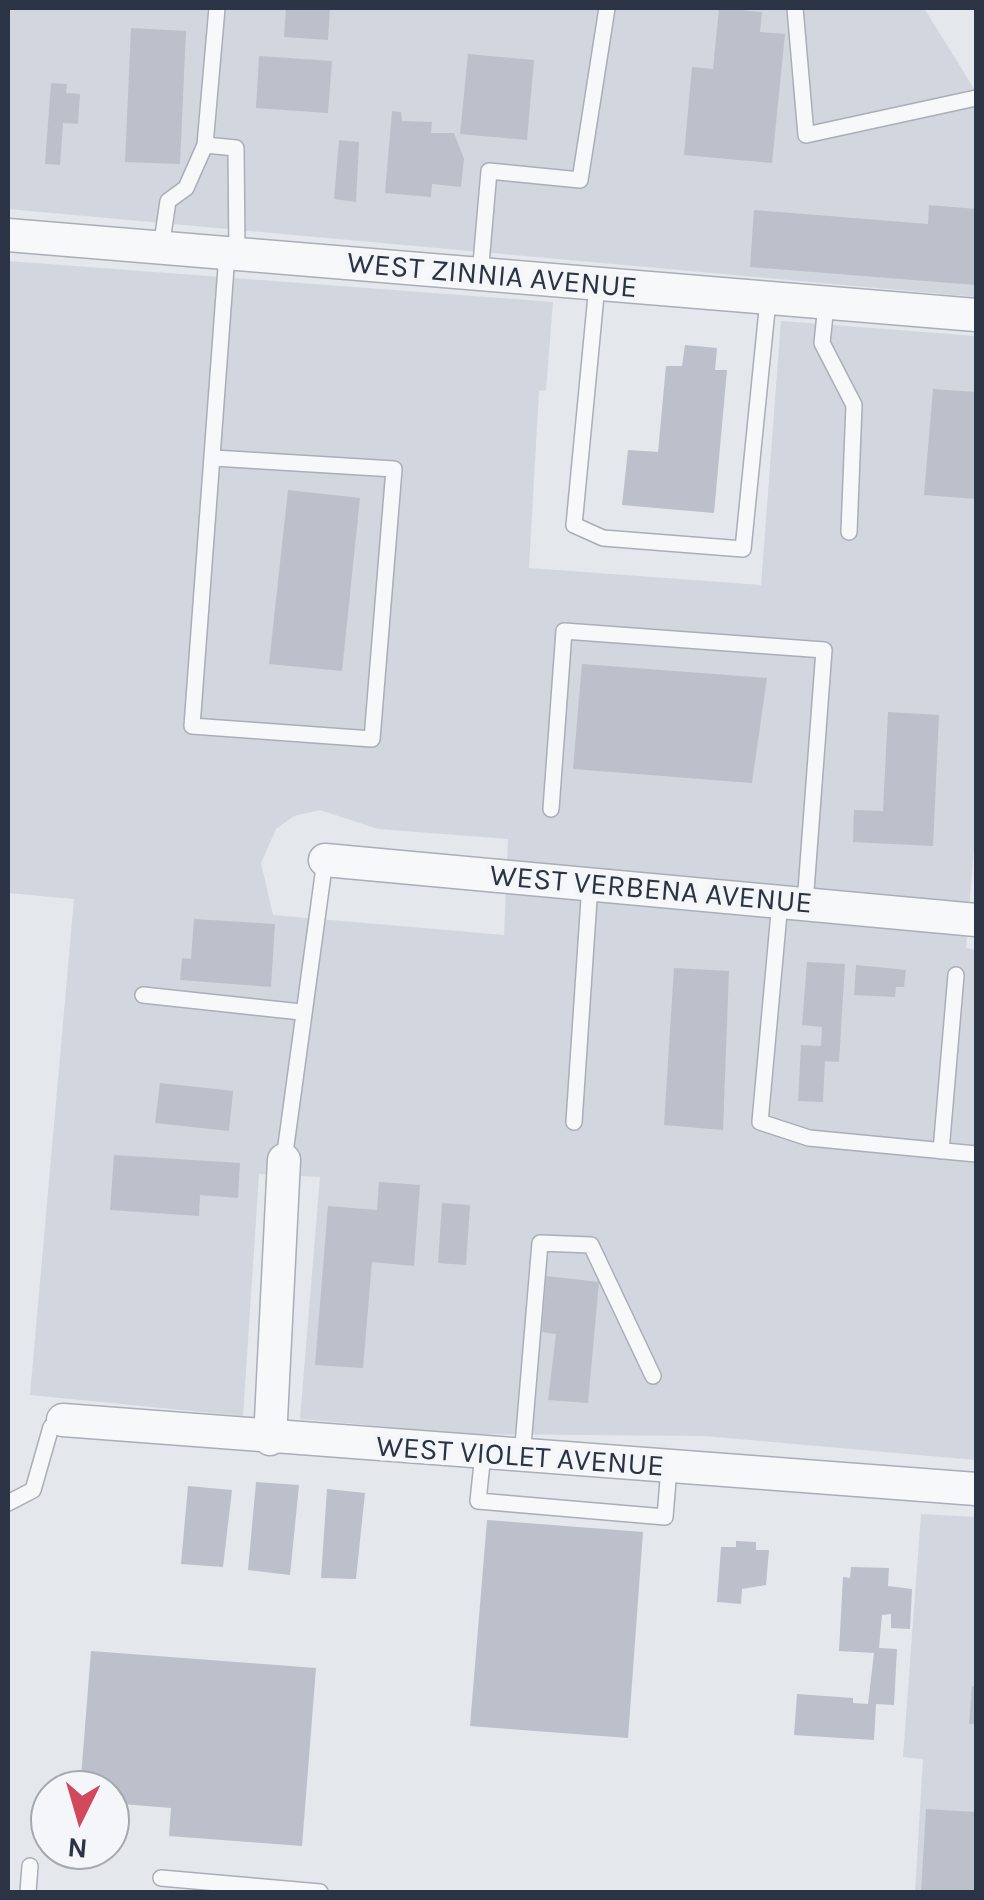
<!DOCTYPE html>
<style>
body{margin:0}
#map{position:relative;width:984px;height:1900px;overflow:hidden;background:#e4e7ec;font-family:Karla,sans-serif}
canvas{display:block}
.frame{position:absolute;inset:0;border:10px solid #2b3445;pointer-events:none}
.north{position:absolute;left:30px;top:1770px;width:100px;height:100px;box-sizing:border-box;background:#f4f6f9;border:2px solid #a4a8b1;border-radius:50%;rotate:185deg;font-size:28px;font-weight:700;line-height:40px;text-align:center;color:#2b3445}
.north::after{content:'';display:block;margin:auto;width:35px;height:45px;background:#d1495b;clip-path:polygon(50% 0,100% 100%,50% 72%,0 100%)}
</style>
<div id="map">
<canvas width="984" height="1900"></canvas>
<div class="frame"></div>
<div class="north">N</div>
</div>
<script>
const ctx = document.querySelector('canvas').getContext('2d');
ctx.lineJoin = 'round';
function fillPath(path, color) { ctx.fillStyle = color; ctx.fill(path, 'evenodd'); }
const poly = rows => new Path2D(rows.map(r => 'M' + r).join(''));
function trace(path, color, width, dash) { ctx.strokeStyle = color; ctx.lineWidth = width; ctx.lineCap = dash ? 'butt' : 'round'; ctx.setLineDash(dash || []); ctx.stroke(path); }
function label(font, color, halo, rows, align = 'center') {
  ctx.font = font + ' Karla,sans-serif'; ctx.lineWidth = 9; ctx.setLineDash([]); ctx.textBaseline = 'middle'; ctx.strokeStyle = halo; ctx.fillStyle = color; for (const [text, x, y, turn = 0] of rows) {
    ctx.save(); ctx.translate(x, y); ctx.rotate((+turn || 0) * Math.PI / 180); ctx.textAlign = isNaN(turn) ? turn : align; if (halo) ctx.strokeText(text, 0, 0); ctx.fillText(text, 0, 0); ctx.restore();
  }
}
const built = poly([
 [8,8,924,8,976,92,976,297,8,209],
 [8,261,553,302,546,390,539,391,529,568,761,585,781,321,976,336,976,822,966,948,976,950,976,1460,704,1436,468,1434,300,1419,320,1177,259,1174,243,1416,30,1395,74,899,8,893],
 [320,810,378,829,508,839,504,935,273,915,261,863,276,829,294,816],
 [921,1514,976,1517,976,1892,915,1892,923,1759,903,1757]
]);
const building = poly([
 [286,8,330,8,328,40,284,37],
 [719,8,762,12,760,32,785,34,772,163,684,155,692,67,713,69],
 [131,28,186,31,180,164,125,162],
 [468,54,534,60,527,140,460,134],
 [259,56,332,61,328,113,256,108],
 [51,83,67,84,66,93,80,94,78,124,63,123,60,165,45,164],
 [392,111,401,112,402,121,432,122,431,133,454,133,464,159,461,187,432,184,431,197,385,193],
 [339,140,359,142,356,202,334,199],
 [929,205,976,209,976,285,750,267,754,210,928,224],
 [685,345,717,348,715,370,727,370,714,513,622,505,628,450,658,452,666,366,682,366],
 [933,389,976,392,976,499,924,495],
 [288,490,360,498,342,671,269,664],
 [582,664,767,678,752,783,573,769],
 [888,712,939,715,933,846,853,842,854,810,883,811],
 [194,919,275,924,271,987,180,980,182,958,191,959],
 [807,962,845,964,839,1062,825,1061,823,1102,798,1101,801,1045,821,1046,822,1027,802,1025],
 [856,965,906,970,904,987,896,987,895,997,854,995],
 [674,968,729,971,723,1130,664,1125],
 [160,1083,233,1091,229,1131,155,1123],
 [114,1155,240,1163,238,1198,200,1195,199,1216,110,1210],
 [379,1182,420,1185,414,1266,372,1262,363,1368,315,1365,328,1206,377,1210],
 [442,1203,470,1205,466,1265,438,1263],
 [546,1276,599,1282,588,1403,548,1400,556,1334,542,1332],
 [256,1482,299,1485,290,1575,248,1570],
 [188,1486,232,1490,223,1567,181,1564],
 [327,1489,365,1493,356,1579,321,1578],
 [487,1520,643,1532,628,1738,470,1726],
 [736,1541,756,1542,756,1550,769,1550,766,1585,742,1589,741,1604,717,1602,721,1547,736,1547],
 [851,1567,889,1568,888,1586,912,1589,910,1629,891,1628,891,1614,882,1615,879,1648,897,1649,894,1705,876,1704,874,1740,794,1735,797,1694,853,1698,853,1703,868,1704,874,1653,839,1651,843,1577,850,1578],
 [91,1651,316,1668,302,1846,169,1836,171,1808,110,1803,110,1790,80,1790],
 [972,1686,976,1687,976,1724,969,1724],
 [926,1809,976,1812,976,1892,921,1892]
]);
const service = poly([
 [795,8,806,135,976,98],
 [205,145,236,148,237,255],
 [161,248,168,201,186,188,205,145,217,8],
 [480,275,489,171,580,180,607,8],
 [597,285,574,525,603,538,743,549,768,300],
 [826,305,822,343,854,405,849,532],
 [214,458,394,469,372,739,192,726,227,254],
 [551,809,564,631,824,650,805,904],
 [780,902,760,1122,809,1138,976,1154],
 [143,995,301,1012],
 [574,1122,590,884],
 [941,1151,956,975],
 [284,1160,325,860],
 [483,1454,478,1501,665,1517,669,1468],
 [522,1457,540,1243,591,1245,653,1376],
 [8,1503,33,1490,51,1427,63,1420],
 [161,1878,320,1892],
 [28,1892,30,1866]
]);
const minor = poly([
 [8,235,976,315],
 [325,860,976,920],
 [63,1420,976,1489],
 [270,1439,284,1160]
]);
const streetNames = [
 ["WEST ZINNIA AVENUE",492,276,5],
 ["WEST VERBENA AVENUE",651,890,5],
 ["WEST VIOLET AVENUE",520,1457,4]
];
fillPath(built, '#d2d6de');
fillPath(building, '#bbc0ca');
trace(service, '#a9aeb7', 18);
trace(minor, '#a9aeb7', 35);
trace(service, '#f7f8fa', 15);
trace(minor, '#f7f8fa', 32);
label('30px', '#2b3445', '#f4f6f9', streetNames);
</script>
